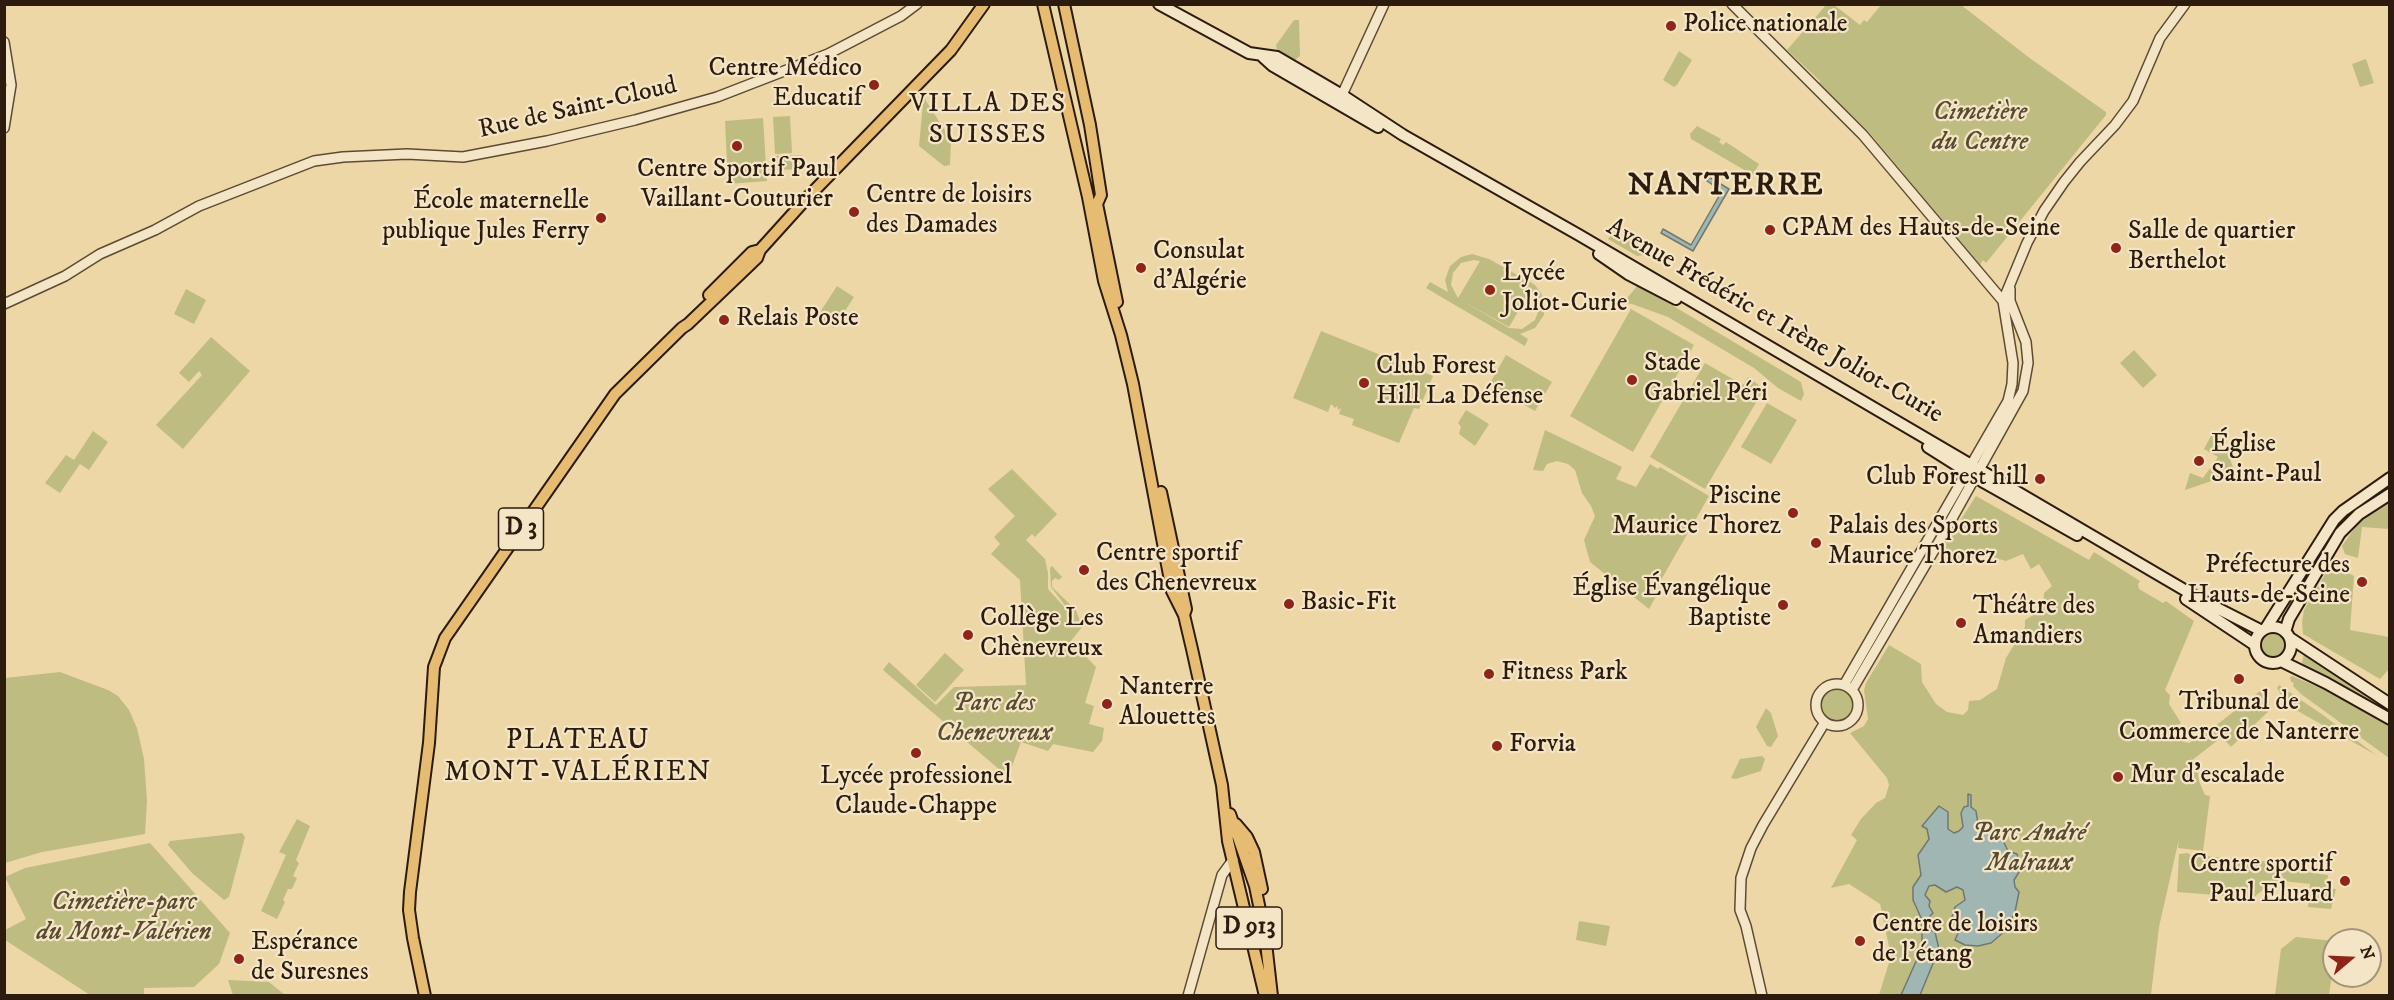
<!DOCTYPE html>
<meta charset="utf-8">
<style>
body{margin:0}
#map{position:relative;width:2394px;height:1000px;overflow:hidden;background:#edd7a6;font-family:"IM FELL DW Pica",serif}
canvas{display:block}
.frame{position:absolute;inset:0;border:6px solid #2d1b0d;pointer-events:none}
.north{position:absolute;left:2322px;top:928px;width:60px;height:60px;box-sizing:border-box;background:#f3e5c5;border:2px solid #a4947b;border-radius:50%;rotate:71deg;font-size:16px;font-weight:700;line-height:24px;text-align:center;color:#2d1b0d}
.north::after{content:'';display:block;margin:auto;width:21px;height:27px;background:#8f2418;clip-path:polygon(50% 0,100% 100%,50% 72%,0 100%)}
</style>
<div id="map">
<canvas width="2394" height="1000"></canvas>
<div class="frame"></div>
<div class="north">N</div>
</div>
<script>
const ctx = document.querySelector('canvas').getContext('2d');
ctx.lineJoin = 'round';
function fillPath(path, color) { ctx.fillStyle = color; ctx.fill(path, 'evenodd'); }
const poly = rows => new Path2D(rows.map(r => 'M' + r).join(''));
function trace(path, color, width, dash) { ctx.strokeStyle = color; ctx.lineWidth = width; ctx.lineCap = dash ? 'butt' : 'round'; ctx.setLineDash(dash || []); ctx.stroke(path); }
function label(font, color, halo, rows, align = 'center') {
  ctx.font = font + ' "IM FELL DW Pica",serif'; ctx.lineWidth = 4.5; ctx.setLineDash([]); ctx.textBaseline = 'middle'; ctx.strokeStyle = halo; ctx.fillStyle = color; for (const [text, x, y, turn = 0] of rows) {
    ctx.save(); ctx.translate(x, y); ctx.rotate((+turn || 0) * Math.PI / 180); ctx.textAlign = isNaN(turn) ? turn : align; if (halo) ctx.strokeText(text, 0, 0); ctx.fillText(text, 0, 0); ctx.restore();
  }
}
const green = poly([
 [1826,5,1834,5,1860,25,1864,20,1867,22,1881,5,1961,5,2031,59,2106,112,2106,115,1986,263,1983,260,1980,265,1868,131,1819,83,1820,81,1787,50],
 [1294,20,1299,20,1300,56,1295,60,1277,50,1276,45],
 [1679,51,1692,60,1677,85,1674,87,1663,80],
 [2366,59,2374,83,2360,87,2352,64],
 [924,92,926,101,951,140,950,165,944,166,919,146],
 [790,116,792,153,775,154,773,117],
 [763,118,767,181,728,184,725,121],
 [1697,126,1721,139,1719,142,1723,145,1726,142,1759,164,1753,175,1691,139,1690,134],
 [802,155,803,169,776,170,776,156],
 [1614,231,1622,236,1632,234,1645,242,1646,248,1643,255,1637,256,1608,239],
 [1472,254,1489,259,1535,285,1541,293,1544,302,1544,315,1535,328,1520,334,1528,339,1525,346,1426,288,1430,282,1448,292,1445,280,1450,266,1461,257],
 [1474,260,1480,261,1458,298,1451,285,1453,273,1461,263],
 [1531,290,1538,300,1538,312,1535,320,1522,329,1509,328,1459,299,1509,327],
 [1638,285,1801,382,1804,394,1801,401,1778,388,1754,368,1668,317,1632,304,1623,303],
 [837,286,854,297,834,328,817,317],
 [186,289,206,300,194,324,174,314],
 [1631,309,1694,345,1633,452,1570,416],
 [1321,331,1433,376,1419,409,1414,408,1399,443,1352,425,1354,419,1339,414,1341,408,1338,410,1337,406,1335,408,1331,404,1328,412,1293,398],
 [211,337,250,371,183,449,156,425,202,375,199,371,189,382,179,373],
 [2134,350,2157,375,2143,388,2120,363],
 [1506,355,1552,382,1535,411,1489,385],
 [1705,363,1743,385,1748,377,1764,389,1705,489,1650,457],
 [1767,403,1797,420,1771,464,1741,447],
 [1466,410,1489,424,1475,446,1459,434,1461,427,1458,423],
 [1545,430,1622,467,1616,479,1636,487,1650,464,1658,469,1660,467,1709,496,1657,587,1660,589,1649,609,1590,562,1584,540,1595,516,1591,506,1582,493,1575,470,1568,464,1557,461,1547,464,1543,471,1533,470],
 [93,431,108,442,89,470,80,464,60,493,45,483,66,455,74,460],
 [2220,431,2235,473,2185,490,2190,473,2203,478,2218,457,2204,449,2212,434],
 [1012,469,1057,514,1035,537,1032,534,1026,540,1045,559,1048,573,1048,589,1076,620,1051,587,1050,568,1052,566,1062,577,1059,580,1055,578,1052,581,1052,587,1076,610,1082,627,1071,641,1096,667,1085,703,1094,706,1089,724,1104,728,1102,741,1093,752,1053,744,1048,751,1021,742,1008,777,883,670,889,662,936,705,954,687,1026,685,1020,580,991,554,1000,544,994,537,1015,516,988,489],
 [1976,496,2089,560,2094,552,2140,581,2138,584,2139,589,2163,603,2166,601,2194,621,2165,690,2170,695,2169,704,2181,723,2176,726,2179,733,2183,731,2187,736,2183,739,2185,742,2189,743,2214,727,2260,691,2272,708,2231,747,2222,737,2191,761,2189,765,2198,773,2199,781,2205,795,2210,796,2203,851,2178,848,2179,839,2159,927,2151,995,1879,995,1891,956,1880,904,1849,884,1831,888,1857,840,1851,835,1861,819,1876,803,1885,798,1889,785,1887,778,1850,733,1864,726,1868,719,1864,690,1866,683,1889,645,1921,664,1922,682,1936,704,1947,712,1963,715,1968,710,1969,701,1980,700,1997,689,2006,658,2025,627,2025,620,2043,609,2044,593,2052,586,2039,564,2031,569,2023,554,2006,561,1978,553,1965,565,1955,562,1942,549],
 [2389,503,2389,529,2362,527,2358,558,2345,554,2342,546,2359,522],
 [2334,566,2354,576,2350,630,2389,637,2389,669,2380,679,2303,634,2302,622,2304,610,2328,569],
 '2262 645a11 11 0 1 1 22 0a11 11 0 1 1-22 0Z',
 [945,653,964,670,935,702,916,685],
 [2304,654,2389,709,2389,715,2301,667],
 [60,672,108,690,118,696,129,710,137,728,144,759,147,800,145,834,42,852,5,863,5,678],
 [2292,676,2332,693,2389,726,2389,758,2301,694,2293,686,2294,683,2291,682,2290,677],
 [2279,685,2323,715,2376,755,2287,705,2277,688],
 '1819 705a18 18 0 1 1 36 0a18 18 0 1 1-36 0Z',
 [1766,708,1771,713,1778,736,1771,747,1767,746,1756,727],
 [1762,756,1765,759,1761,771,1736,779,1731,778,1740,759],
 [297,819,310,826,296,860,299,863,293,876,297,878,292,889,288,889,283,900,285,902,277,919,261,911,286,855,279,852],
 [242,833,245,837,231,890,229,897,224,900,192,873,168,845,170,841],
 [150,843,230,933,219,964,194,987,144,988,144,995,90,995,5,940,5,930,26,919,5,877,25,868],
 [2188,853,2190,855,2285,863,2284,869,2328,875,2326,888,2336,889,2331,909,2308,907,2310,884,2283,881,2270,884,2253,898,2177,892,2179,854],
 [1579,921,1610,926,1606,946,1576,940],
 [2296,937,2334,941,2334,960,2329,995,2275,995,2281,949],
 [228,980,269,982,285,995,233,995]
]);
const water = poly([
 [1709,177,1729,189,1693,251,1661,233,1663,229,1691,245,1722,191,1707,181,1709,177],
 [1968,794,1971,795,1971,807,1976,811,1978,824,1997,828,2008,851,2017,854,2021,869,2014,880,2015,887,2019,892,2015,912,2005,931,1991,943,1978,946,1965,945,1955,940,1959,931,1952,917,1955,907,1965,900,1963,890,1957,887,1946,892,1935,885,1929,886,1925,895,1930,901,1929,906,1933,913,1930,916,1930,927,1932,931,1935,932,1939,949,1920,995,1901,995,1922,948,1922,920,1913,900,1913,887,1921,875,1918,855,1929,839,1927,829,1922,826,1939,806,1948,812,1948,829,1954,833,1959,831,1963,827,1961,813,1964,807,1968,806,1968,794]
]);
const tertiary = poly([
 [1732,4,1863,135,2003,301],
 [4,42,11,85,4,128],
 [1342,95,1384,4],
 [4,304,65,276,100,254,155,230,199,206,314,161,343,157,407,154,463,157,547,141,635,120,717,97,828,54,901,16,917,4],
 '1816 705a21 21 0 1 1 42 0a21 21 0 1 1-42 0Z',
 [1844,685,2008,401,2012,384,2013,363,2003,301,2027,243,2044,211,2064,182,2080,162,2115,125,2133,101,2160,38,2185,4],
 [1852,690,1940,540,2023,391,2028,363,2026,342,2010,301,2010,289],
 [1188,996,1222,875,1233,860],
 [1762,996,1746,926,1740,910,1741,878,1751,848,1763,825,1825,722]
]);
const secondary = poly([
 [1159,4,1249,53,1277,57,1342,95,1403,135,1579,235,2205,602,2262,631],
 [1263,57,1273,66,1378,127],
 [1599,254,1628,274,1676,299],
 [1928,447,1985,483,2077,535],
 [2186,599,2255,645],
 '2255 645a18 18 0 1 1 36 0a18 18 0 1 1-36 0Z',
 [2266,628,2334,520,2343,511,2390,478],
 [2285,632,2289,619,2340,533,2359,514,2390,494],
 [2290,638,2390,704],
 [2281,661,2326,683,2390,719]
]);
const primary = poly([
 [1043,4,1088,197,1104,281,1121,335,1133,384,1172,591,1184,615,1192,649,1222,785,1228,841,1265,996],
 [1064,4,1090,125,1101,195,1097,204,1117,302],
 [709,295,752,252,760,250],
 [1161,492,1186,609,1184,615],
 [1230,814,1255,886,1265,934,1272,996],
 [1236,824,1247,837,1254,852,1262,889],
 [425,996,413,938,409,910,410,892,429,743,434,667,445,638,615,394,682,328,688,324,757,258,760,250,807,198,951,50,984,4]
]);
const markers = [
 [1671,26,6,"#8f2418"],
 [874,85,6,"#8f2418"],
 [737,146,6,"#8f2418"],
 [854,212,6,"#8f2418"],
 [601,218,6,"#8f2418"],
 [1770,230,6,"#8f2418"],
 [2116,248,6,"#8f2418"],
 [1141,268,6,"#8f2418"],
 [1490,290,6,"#8f2418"],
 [724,320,6,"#8f2418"],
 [1632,380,6,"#8f2418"],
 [1364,383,6,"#8f2418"],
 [2199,461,6,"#8f2418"],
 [2040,479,6,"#8f2418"],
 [1793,513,6,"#8f2418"],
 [1816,543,6,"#8f2418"],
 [1084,570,6,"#8f2418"],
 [2362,582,6,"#8f2418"],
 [1289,604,6,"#8f2418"],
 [1783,605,6,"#8f2418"],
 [1961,623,6,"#8f2418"],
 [968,635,6,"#8f2418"],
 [1489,674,6,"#8f2418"],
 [2239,679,6,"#8f2418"],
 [1107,704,6,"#8f2418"],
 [1497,746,6,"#8f2418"],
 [916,753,6,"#8f2418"],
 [2118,777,6,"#8f2418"],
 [2345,881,6,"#8f2418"],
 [1860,941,6,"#8f2418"],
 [239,959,6,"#8f2418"]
];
const shields = [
 [521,529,45],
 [1249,928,66]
];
const shieldNames = [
 ["D 3",521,529],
 ["D 913",1249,928]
];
const poiNames = [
 ["Police nationale",1683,26],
 ["Centre Médico",862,70,"right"],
 ["Educatif",862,100,"right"],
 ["Centre Sportif Paul",737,171,"center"],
 ["Vaillant-Couturier",737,201,"center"],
 ["Centre de loisirs",866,197],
 ["des Damades",866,227],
 ["École maternelle",589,203,"right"],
 ["publique Jules Ferry",589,233,"right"],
 ["CPAM des Hauts-de-Seine",1782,230],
 ["Salle de quartier",2128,233],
 ["Berthelot",2128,263],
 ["Consulat",1153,253],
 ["d'Algérie",1153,283],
 ["Lycée",1502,275],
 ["Joliot-Curie",1502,305],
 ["Relais Poste",736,320],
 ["Stade",1644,365],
 ["Gabriel Péri",1644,395],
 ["Club Forest",1376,368],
 ["Hill La Défense",1376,398],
 ["Église",2211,446],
 ["Saint-Paul",2211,476],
 ["Club Forest hill",2028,479,"right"],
 ["Piscine",1781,498,"right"],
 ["Maurice Thorez",1781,528,"right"],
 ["Palais des Sports",1828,528],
 ["Maurice Thorez",1828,558],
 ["Centre sportif",1096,555],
 ["des Chenevreux",1096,585],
 ["Préfecture des",2350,567,"right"],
 ["Hauts-de-Seine",2350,597,"right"],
 ["Église Évangélique",1771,590,"right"],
 ["Baptiste",1771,620,"right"],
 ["Basic-Fit",1301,604],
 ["Théâtre des",1973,608],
 ["Amandiers",1973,638],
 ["Collège Les",980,620],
 ["Chènevreux",980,650],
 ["Fitness Park",1501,674],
 ["Nanterre",1119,689],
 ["Alouettes",1119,719],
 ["Tribunal de",2239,704,"center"],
 ["Commerce de Nanterre",2239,734,"center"],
 ["Forvia",1509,746],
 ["Mur d'escalade",2130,777],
 ["Lycée professionel",916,778,"center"],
 ["Claude-Chappe",916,808,"center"],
 ["Centre sportif",2333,866,"right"],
 ["Paul Eluard",2333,896,"right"],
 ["Centre de loisirs",1872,926],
 ["de l'étang",1872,956],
 ["Espérance",251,944],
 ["de Suresnes",251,974]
];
const streetNames = [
 ["Rue de Saint-Cloud",578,109,-13],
 ["Avenue Frédéric et Irène Joliot-Curie",1774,322,30]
];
const parkNames = [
 ["Cimetière",1980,114],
 ["du Centre",1980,144],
 ["Parc des",994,705],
 ["Chenevreux",994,735],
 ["Parc André",2029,835],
 ["Malraux",2029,865],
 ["Cimetière-parc",124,904],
 ["du Mont-Valérien",124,934]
];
const neighbourhoodNames = [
 ["VILLA DES",988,105],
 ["SUISSES",988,136]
];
const quarterNames = [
 ["PLATEAU",578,742],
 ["MONT-VALÉRIEN",578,774]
];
const districtNames = [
 ["NANTERRE",1726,187]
];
fillPath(green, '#bfbc82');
fillPath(water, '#9fb6b3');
trace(water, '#717871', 1.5);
trace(tertiary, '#5d4a33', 12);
trace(secondary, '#2d1b0d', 14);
trace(primary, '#2d1b0d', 14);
trace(tertiary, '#f3e5c5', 9);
trace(secondary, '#f3e5c5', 10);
trace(primary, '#e6bc73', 10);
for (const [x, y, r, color] of markers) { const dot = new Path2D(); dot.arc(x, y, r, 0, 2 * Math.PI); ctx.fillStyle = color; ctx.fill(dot); trace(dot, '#f3e5c5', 2); }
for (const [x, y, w] of shields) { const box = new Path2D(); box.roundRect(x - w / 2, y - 21, w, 42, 4.5); ctx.fillStyle = '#f3e5c5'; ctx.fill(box); trace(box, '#2d1b0d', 1.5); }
label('bold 24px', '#2d1b0d', null, shieldNames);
label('26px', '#2d1b0d', '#f3e5c5', poiNames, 'left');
label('26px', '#2d1b0d', '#f3e5c5', streetNames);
label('italic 26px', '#594b30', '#f3e5c5', parkNames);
ctx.letterSpacing = '1.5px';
label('27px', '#2d1b0d', '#f3e5c5', neighbourhoodNames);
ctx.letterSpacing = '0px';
ctx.letterSpacing = '1.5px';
label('28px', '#2d1b0d', '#f3e5c5', quarterNames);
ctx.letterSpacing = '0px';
ctx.letterSpacing = '1.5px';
label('bold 32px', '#2d1b0d', '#f3e5c5', districtNames);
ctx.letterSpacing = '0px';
</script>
